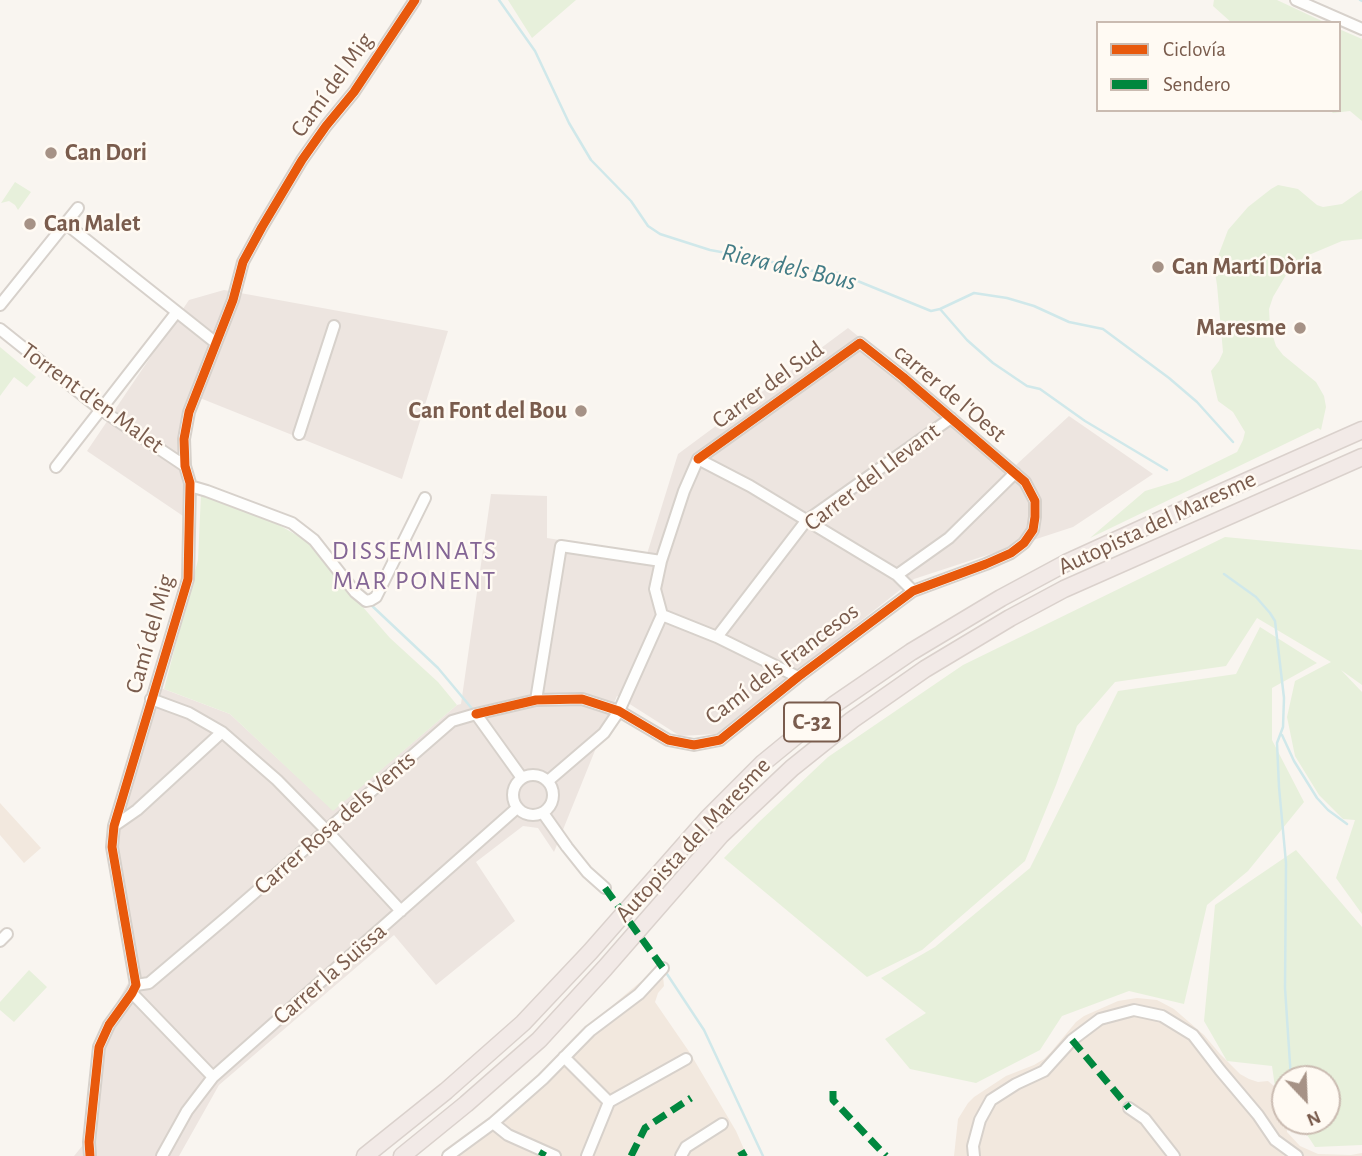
<!DOCTYPE html>
<meta charset="utf-8">
<style>
body{margin:0}
#map{position:relative;width:1362px;height:1156px;overflow:hidden;background:#f9f5f0;font-family:"Alegreya Sans",sans-serif}
canvas{display:block}
.legend{position:absolute;left:1096px;top:21px;width:245px;height:91px;box-sizing:border-box;background:#fffaf3;border:2px solid #cabbb1;margin:0;padding:9px 12px;list-style:none;font-size:21px;color:#7a5c4d}
.legend li{display:flex;align-items:center;gap:14px;height:35px}
.legend b{width:35px;border:2px solid #cabbb1}
.north{position:absolute;left:1271px;top:1065px;width:70px;height:70px;box-sizing:border-box;background:#fffaf3;border:2px solid #cabbb1;border-radius:50%;rotate:157deg;font-size:19px;font-weight:700;line-height:28px;text-align:center;color:#7a5c4d}
.north::after{content:'';display:block;margin:auto;width:24px;height:32px;background:#a69286;clip-path:polygon(50% 0,100% 100%,50% 72%,0 100%)}
</style>
<div id="map">
<canvas width="1362" height="1156"></canvas>
<ul class="legend">
<li><b style="height:9px;background:#e8590c"></b>Ciclovía</li>
<li><b style="height:9px;background:#00873e"></b>Sendero</li>
</ul>
<div class="north">N</div>
</div>
<script>
const ctx = document.querySelector('canvas').getContext('2d');
ctx.lineJoin = 'round';
function fillPath(path, color) { ctx.fillStyle = color; ctx.fill(path, 'evenodd'); }
const poly = rows => new Path2D(rows.map(r => 'M' + r).join(''));
function trace(path, color, width, dash) { ctx.strokeStyle = color; ctx.lineWidth = width; ctx.lineCap = dash ? 'butt' : 'round'; ctx.setLineDash(dash || []); ctx.stroke(path); }
function label(font, color, halo, rows, align = 'center') {
  ctx.font = font + ' "Alegreya Sans",sans-serif'; ctx.lineWidth = 5; ctx.setLineDash([]); ctx.textBaseline = 'middle'; ctx.strokeStyle = halo; ctx.fillStyle = color; for (const [text, x, y, turn = 0] of rows) {
    ctx.save(); ctx.translate(x, y); ctx.rotate((+turn || 0) * Math.PI / 180); ctx.textAlign = isNaN(turn) ? turn : align; if (halo) ctx.strokeText(text, 0, 0); ctx.fillText(text, 0, 0); ctx.restore();
  }
}
const residential = poly([
 [0,803,41,848,24,863,0,835],
 [654,974,663,976,664,986,658,993,655,1002,690,1053,736,1131,747,1156,441,1156,525,1089,594,1021,645,978],
 [1137,998,1157,1000,1174,1009,1204,1035,1220,1054,1240,1074,1249,1079,1258,1082,1268,1081,1275,1087,1285,1107,1285,1121,1287,1121,1287,1132,1300,1146,1318,1154,1351,1155,1362,1153,1362,1156,954,1156,958,1119,968,1103,974,1097,1006,1076,1034,1065,1044,1059,1051,1052,1076,1022,1084,1016,1118,1001]
]);
const industrial = poly([
 [224,290,448,331,402,479,190,394,186,518,87,451,189,300],
 [848,328,1016,465,1069,416,1153,474,1073,527,914,579,717,734,680,736,617,696,554,852,538,828,523,826,476,862,515,921,436,985,394,935,219,1085,179,1156,74,1156,83,1145,93,1045,132,976,107,834,153,685,230,714,333,810,457,705,461,704,491,494,547,496,547,538,647,554,678,454]
]);
const green = poly([
 [508,0,576,0,532,38],
 [1214,0,1277,0,1326,23,1232,23,1213,6],
 [1339,29,1362,39,1362,121,1350,111,1333,113,1330,110,1339,110],
 [15,182,31,192,18,210,15,205,9,201,1,203],
 [1278,185,1298,189,1317,205,1323,207,1342,204,1362,190,1362,239,1342,241,1304,257,1286,275,1273,297,1269,309,1270,327,1276,346,1283,355,1316,382,1324,396,1326,407,1321,430,1318,428,1090,538,1145,491,1178,481,1237,452,1243,440,1245,432,1233,412,1218,401,1211,371,1219,361,1223,352,1217,285,1214,267,1228,230,1248,207,1271,189],
 [0,347,36,377,27,387,14,377,0,396],
 [201,494,279,525,312,544,355,598,390,638,438,682,457,705,333,811,230,714,164,689,198,560],
 [1225,537,1362,550,1362,685,1341,670,1362,692,1362,914,1336,878,1355,820,1343,819,1319,795,1295,756,1287,717,1295,681,1331,662,1257,618,1226,666,1115,682,1077,726,1056,785,1025,861,922,950,867,977,724,858,759,822,828,757,963,665],
 [1260,627,1317,663,1272,688,1272,740,1304,802,1248,871,1207,905,1184,1004,1129,991,1062,1016,1040,1050,976,1083,910,1069,885,1039,926,1013,881,978,935,947,1030,868,1118,691,1236,674],
 [1296,850,1362,927,1362,1145,1315,1147,1298,1121,1327,1121,1327,1079,1285,1079,1285,1102,1275,1087,1272,1066,1227,1061,1204,1021,1215,905],
 [29,970,47,987,14,1022,0,1010,0,1002]
]);
const stream = poly([
 [499,0,535,51,569,123,591,160,631,201,648,226,660,234,710,250,760,259,804,270,838,273,931,311,940,309,974,293,1007,298,1034,306,1069,322,1103,329,1169,378,1197,402,1233,442],
 [1360,0,1362,1],
 [940,309,967,340,993,363,1027,386,1040,389,1085,421,1167,470],
 [1224,574,1256,597,1270,613,1275,621,1284,698,1283,727,1277,743,1279,787,1286,863,1285,988,1291,1079],
 [369,603,438,668,474,711],
 [1282,735,1294,761,1317,798,1328,810,1347,824],
 [665,971,704,1030,763,1156]
]);
const minor = poly([
 [1296,0,1362,29],
 [65,223,216,343],
 [0,305,78,208],
 [0,329,100,409,185,466],
 [299,434,334,326],
 [698,459,750,486,897,575,913,591],
 [56,467,176,313],
 [190,486,207,491,292,523,314,540,355,592,366,601,371,600,376,597,425,498],
 [897,575,949,538,1015,473],
 [662,615,655,589,661,561,684,491,698,459],
 [662,615,717,637,798,677],
 [717,637,806,521,951,418],
 [151,699,189,713,222,732,277,780,327,831,401,911],
 [536,700,561,546,661,561],
 [476,714,536,700,582,699,619,711,668,740,694,745,720,740,798,677,913,591,986,564,1011,553,1024,543,1033,530,1035,517,1035,501,1025,482,903,377,860,343,698,459],
 '513 795a20 20 0 1 1 40 0a20 20 0 1 1-40 0Z',
 [548,781,604,733,619,711,662,615],
 [543,813,567,847,587,872,605,888],
 [114,826,137,810,222,732],
 [0,941,7,934],
 [136,985,149,983,228,916,452,721,476,714,522,778],
 [132,993,213,1077],
 [564,1057,609,1102],
 [1129,1108,1145,1119,1174,1156],
 [493,1123,508,1135,555,1156],
 [90,1156,89,1142,99,1047,109,1025,132,993,136,985,112,847,114,826,188,579,190,483,185,466,184,439,189,412,233,300,243,262,262,227,302,160,326,126,354,92,415,0],
 [162,1156,187,1111,213,1077,517,808],
 [448,1156,493,1123,543,1079,590,1031,639,994,663,968],
 [587,1156,609,1102,686,1059],
 [681,1156,686,1147,722,1124],
 [974,1156,973,1146,980,1120,991,1100,1016,1084,1044,1071,1072,1040,1100,1019,1134,1010,1162,1016,1193,1035,1220,1070,1258,1115,1275,1140,1297,1156]
]);
const highway = poly([
 [365,1156,446,1091,523,1023,590,952,707,819,763,763,835,704,911,652,1001,598,1066,563,1211,497,1362,430],
 [402,1156,466,1104,539,1040,605,968,721,835,792,768,852,720,925,669,1010,618,1064,589,1362,457]
]);
const quiet = poly([
 [605,888,663,968],
 [1072,1040,1129,1108],
 [833,1091,833,1100,886,1156],
 [541,1156,544,1151],
 [631,1156,645,1128,691,1098],
 [739,1156,746,1152]
]);
const cycleway = poly([
 [476,714,536,700,582,699,619,711,668,740,694,745,720,740,798,677,913,591,986,564,1011,553,1024,543,1033,530,1035,517,1035,501,1025,482,903,377,860,343,698,459],
 [90,1156,89,1142,99,1047,109,1025,132,993,136,985,112,847,114,826,188,579,190,483,185,466,184,439,189,412,233,300,243,262,262,227,302,160,326,126,354,92,415,0]
]);
const markers = [
 [51,153,7,"#a69286"],
 [30,224,7,"#a69286"],
 [1158,267,7,"#a69286"],
 [1300,328,7,"#a69286"],
 [581,411,7,"#a69286"]
];
const shields = [
 [812,722,56]
];
const shieldNames = [
 ["C-32",812,722]
];
const streetNames = [
 ["Camí del Mig",332,85,-54],
 ["Carrer del Sud",768,385,-36],
 ["carrer de l'Oest",950,393,40],
 ["Torrent d'en Malet",92,398,36],
 ["Carrer del Llevant",872,477,-37],
 ["Autopista del Maresme",1157,523,-25],
 ["Camí del Mig",150,634,-74],
 ["Camí dels Francesos",782,664,-37],
 ["Carrer Rosa dels Vents",335,823,-41],
 ["Autopista del Maresme",693,840,-47],
 ["Carrer la Suïssa",330,974,-41]
];
const poiNames = [
 ["Can Dori",65,153],
 ["Can Malet",44,224],
 ["Can Martí Dòria",1172,267],
 ["Maresme",1286,328,"right"],
 ["Can Font del Bou",567,411,"right"]
];
const waterNames = [
 ["Riera dels Bous",789,267,13]
];
const neighbourhoodNames = [
 ["DISSEMINATS",415,551],
 ["MAR PONENT",415,581]
];
fillPath(residential, '#f2e8de');
fillPath(industrial, '#ede5e0');
fillPath(green, '#e7f0db');
trace(stream, '#d0e8ea', 2.5);
trace(minor, '#d7d1cb', 14);
trace(highway, '#dad1cc', 19);
trace(minor, '#fefefd', 10);
trace(highway, '#f2eae7', 16);
trace(quiet, '#00873e', 7, [14, 7]);
trace(cycleway, '#e8590c', 9);
for (const [x, y, r, color] of markers) { const dot = new Path2D(); dot.arc(x, y, r, 0, 2 * Math.PI); ctx.fillStyle = color; ctx.fill(dot); trace(dot, '#fffaf3', 2.5); }
for (const [x, y, w] of shields) { const box = new Path2D(); box.roundRect(x - w / 2, y - 19.5, w, 39, 5); ctx.fillStyle = '#fffaf3'; ctx.fill(box); trace(box, '#7a5c4d', 2); }
label('bold 23px', '#7a5c4d', null, shieldNames);
label('24px', '#7a5c4d', '#fffaf3', streetNames);
label('bold 24px', '#7a5c4d', '#fffaf3', poiNames, 'left');
label('italic 26px', '#437c86', '#fffaf3', waterNames);
ctx.letterSpacing = '2px';
label('26px', '#846695', '#fffaf3', neighbourhoodNames);
ctx.letterSpacing = '0px';
</script>
